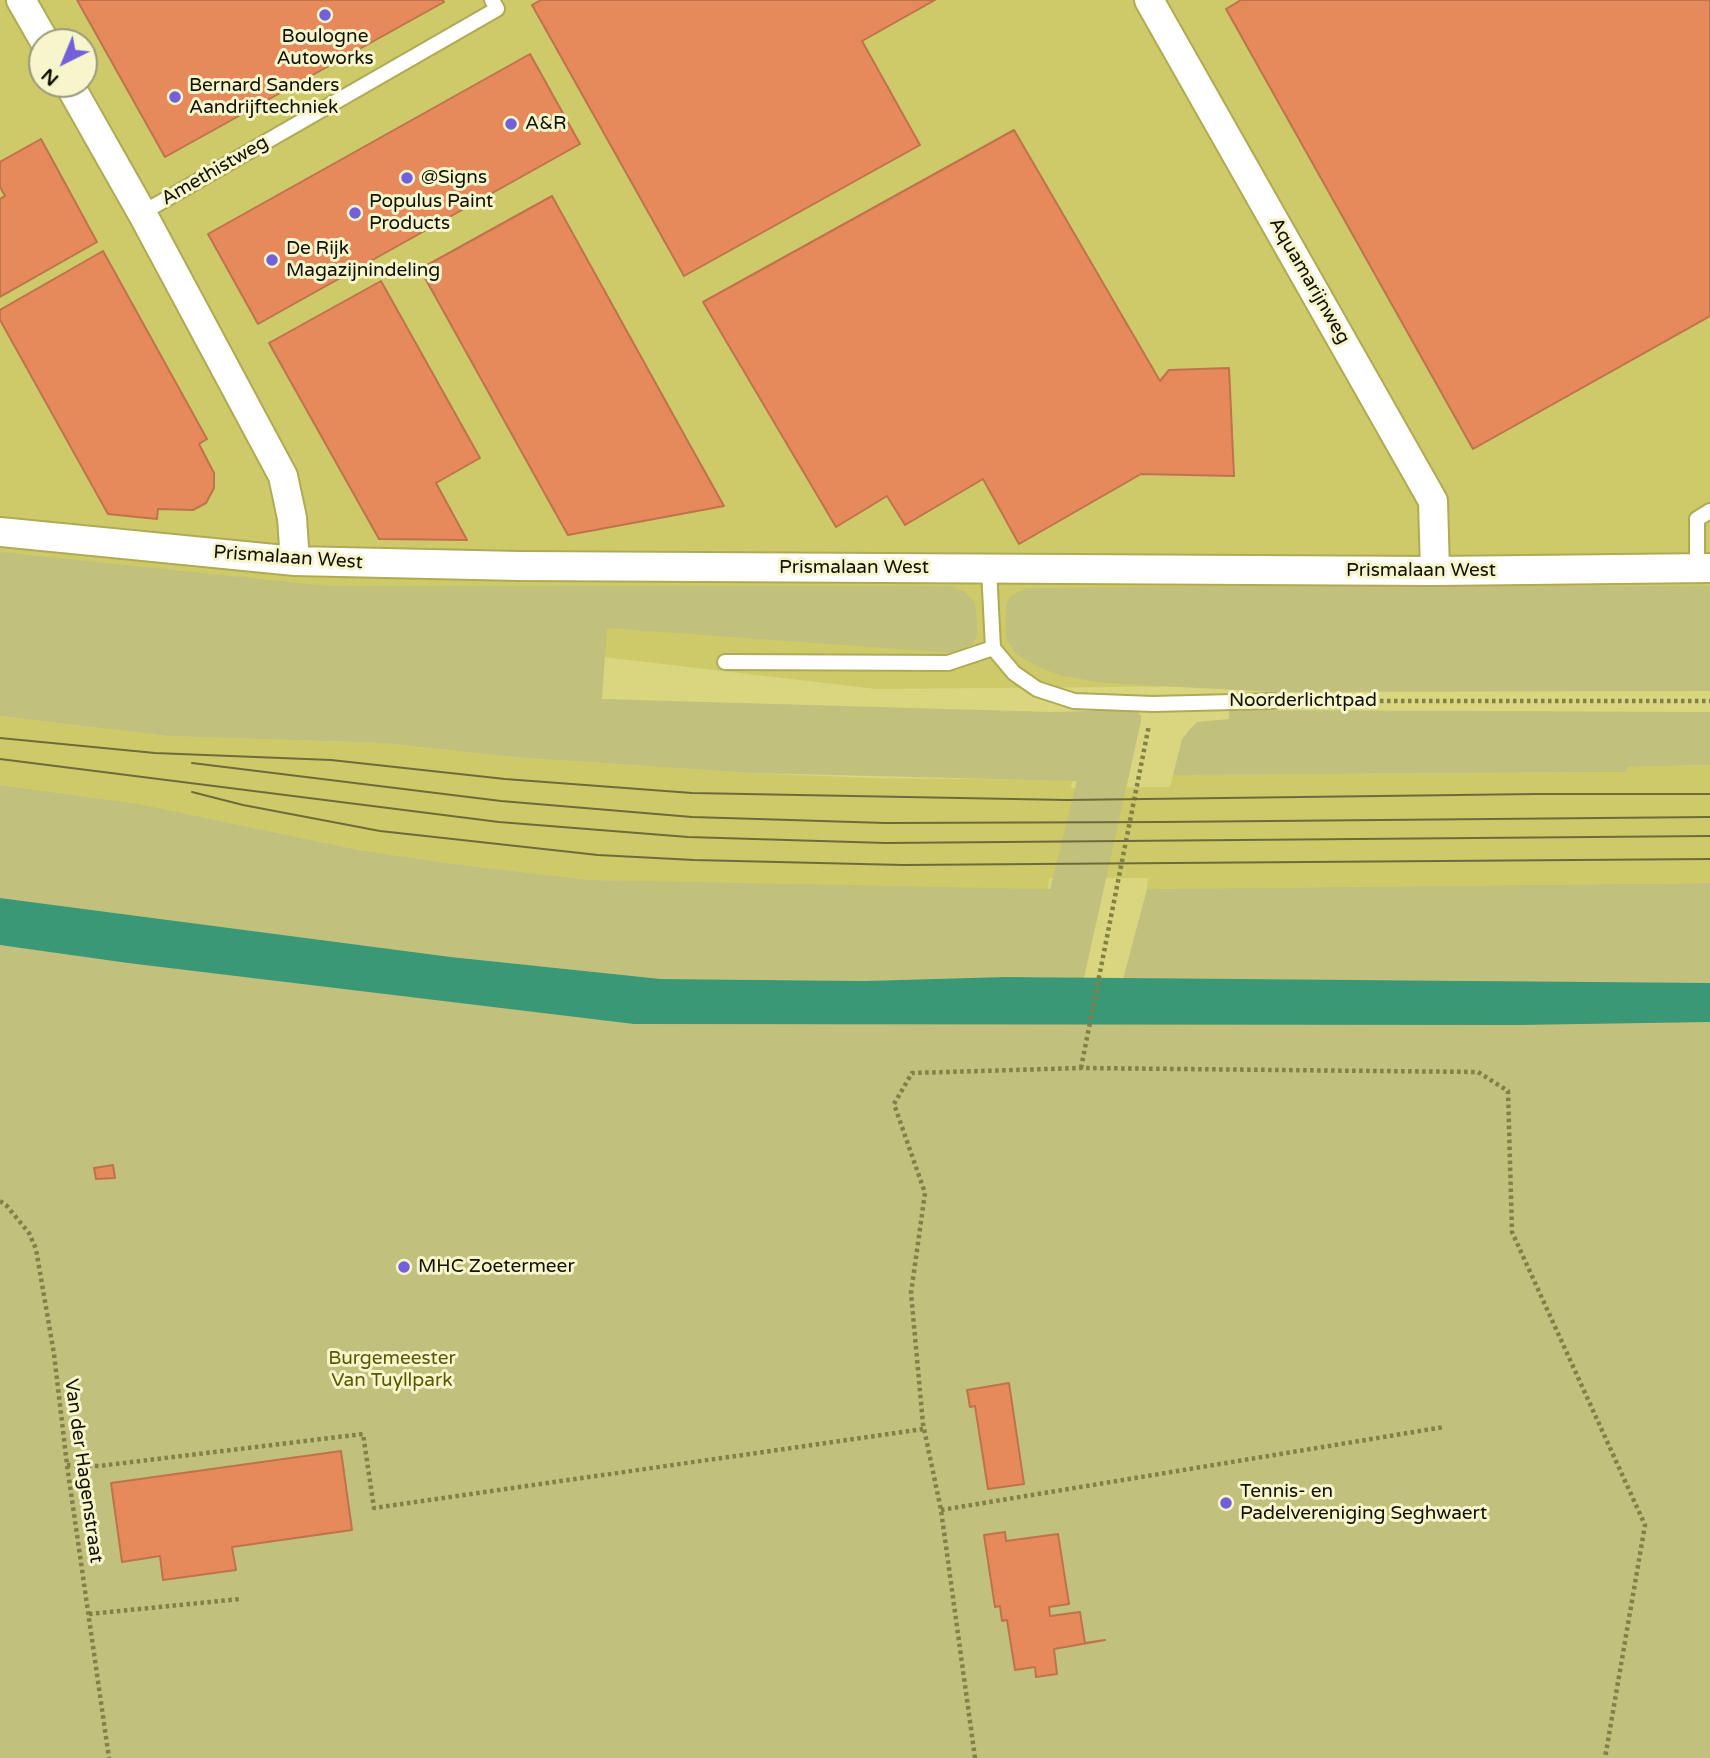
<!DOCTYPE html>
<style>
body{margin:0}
#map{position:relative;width:1710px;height:1758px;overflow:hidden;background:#d9d67f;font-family:"Varela Round",sans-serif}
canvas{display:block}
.north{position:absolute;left:28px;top:28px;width:70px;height:70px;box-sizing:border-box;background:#f6f5cb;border:2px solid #9b997a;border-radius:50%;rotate:223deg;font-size:19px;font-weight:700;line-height:28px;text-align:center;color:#121000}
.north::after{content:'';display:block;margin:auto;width:24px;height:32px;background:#735fd9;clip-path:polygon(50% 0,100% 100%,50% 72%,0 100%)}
</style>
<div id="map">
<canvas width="1710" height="1758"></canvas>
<div class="north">N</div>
</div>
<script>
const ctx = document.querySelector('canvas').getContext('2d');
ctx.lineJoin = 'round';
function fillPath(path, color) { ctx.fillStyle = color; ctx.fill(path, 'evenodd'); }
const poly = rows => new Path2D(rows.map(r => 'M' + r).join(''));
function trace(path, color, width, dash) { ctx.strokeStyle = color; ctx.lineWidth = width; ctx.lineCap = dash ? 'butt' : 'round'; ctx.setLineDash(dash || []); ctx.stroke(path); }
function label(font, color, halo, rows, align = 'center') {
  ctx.font = font + ' "Varela Round",sans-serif'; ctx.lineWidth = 6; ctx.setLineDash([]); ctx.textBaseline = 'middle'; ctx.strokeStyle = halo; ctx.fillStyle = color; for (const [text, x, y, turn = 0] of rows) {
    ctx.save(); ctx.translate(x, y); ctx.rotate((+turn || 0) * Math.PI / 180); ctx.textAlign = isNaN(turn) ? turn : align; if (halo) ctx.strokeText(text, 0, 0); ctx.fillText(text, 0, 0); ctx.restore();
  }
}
const built = poly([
 [0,0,1710,0,1710,682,876,689,58,593,0,583],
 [42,42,84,42,84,84,42,84],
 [0,716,167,736,384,743,512,757,751,773,871,778,1072,780,1071,788,1170,787,1173,775,1626,772,1627,767,1710,765,1710,883,1147,889,1148,878,1049,878,1048,889,750,885,589,880,447,863,359,850,140,804,0,785]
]);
const green = poly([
 [0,552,328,586,953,586,965,592,975,603,978,633,973,644,955,653,607,628,602,699,1051,712,1134,710,1141,715,1141,721,1084,978,1004,977,864,981,661,979,451,957,0,898,0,785,140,804,359,850,447,863,589,880,1050,889,1077,781,751,773,512,757,384,743,167,736,0,716],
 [1214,586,1710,586,1710,691,1275,692,1104,683,1063,676,1038,667,1016,654,1006,638,1006,604,1012,595,1027,588],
 [1229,710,1710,712,1710,765,1627,767,1627,772,1173,775,1182,739,1190,729,1197,722,1229,719],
 [1710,883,1710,1758,0,1758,0,931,643,1009,1505,981,1123,979,1147,889]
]);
const water = poly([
 [0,898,451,957,661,979,864,981,1004,977,1710,983,1710,1022,1518,1025,634,1024,128,963,0,945]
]);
const building = poly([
 [77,0,443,0,444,2,165,157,77,0],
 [541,0,935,0,862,41,920,145,684,276,532,5,541,0],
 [1241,0,1710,0,1710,316,1473,449,1226,9,1241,0],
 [530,54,580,144,258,324,208,234,530,54],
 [1014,130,1160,381,1169,370,1229,368,1234,476,1141,474,1019,544,983,479,905,525,887,496,836,527,703,302,1014,130],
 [41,139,97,242,0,297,0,199,5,196,0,187,0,162,41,139],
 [552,196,686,438,724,506,568,535,555,512,420,269,552,196],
 [103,251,207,439,199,444,214,473,214,488,206,503,193,510,158,509,157,519,108,514,0,320,0,310,103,251],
 [381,281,480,458,436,483,467,540,379,539,269,343,381,281],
 [113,1165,115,1178,96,1179,94,1168,113,1165],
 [1009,1383,1024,1484,988,1489,975,1406,970,1407,967,1390,1009,1383],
 [341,1451,352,1530,232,1547,236,1570,163,1580,160,1556,122,1562,111,1483,341,1451],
 [1005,1532,1006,1541,1058,1534,1069,1604,1049,1607,1050,1616,1080,1612,1085,1643,1105,1640,1054,1649,1057,1674,1036,1677,1035,1667,1015,1670,1007,1620,1002,1621,1000,1606,995,1607,984,1535,1005,1532]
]);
const path = poly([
 [1296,701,1710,701],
 [1081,1068,1149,725],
 [0,1201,6,1205,29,1233,36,1249,54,1354,67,1465,109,1758],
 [67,1465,99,1466,363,1434,374,1508,923,1429],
 [941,1510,1444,1427],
 [89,1614,240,1599],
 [975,1758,941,1510,923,1424,911,1293,925,1193,894,1104,912,1073,1081,1068,1478,1072,1508,1091,1512,1232,1645,1525,1605,1758]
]);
const lane = poly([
 [142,213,497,9,492,0],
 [1697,568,1697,519,1710,511],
 [989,569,993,648,1014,673,1037,689,1074,701,1153,704,1274,701],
 [725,662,948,663,993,648]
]);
const street = poly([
 [21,0,45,42],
 [1149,0,1433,501,1435,571],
 [69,84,142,213,283,476,292,518,295,561],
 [0,532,295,561,519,566,1435,571,1710,568]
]);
const tram = poly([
 [0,738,155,753,331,760,505,779,692,793,1067,800,1536,794,1710,794],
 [0,759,499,822,688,837,886,843,1710,836],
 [192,763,501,801,692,817,790,820,885,823,1161,822,1710,817],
 [192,792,243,805,380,831,598,855,694,860,903,865,1710,859]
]);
const markers = [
 [325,15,7,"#735fd9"],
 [175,97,7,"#735fd9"],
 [511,124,7,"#735fd9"],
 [407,178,7,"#735fd9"],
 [355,213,7,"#735fd9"],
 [272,260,7,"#735fd9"],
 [404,1267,7,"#735fd9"],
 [1226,1503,7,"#735fd9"]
];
const poiNames = [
 ["Boulogne",325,37,"center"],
 ["Autoworks",325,59,"center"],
 ["Bernard Sanders",189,86],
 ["Aandrijftechniek",189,108],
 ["A&R",525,124],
 ["@Signs",421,178],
 ["Populus Paint",369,202],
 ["Products",369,224],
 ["De Rijk",286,249],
 ["Magazijnindeling",286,271],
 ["MHC Zoetermeer",418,1267],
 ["Tennis- en",1240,1492],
 ["Padelvereniging Seghwaert",1240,1514]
];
const streetNames = [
 ["Amethistweg",215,171,-30],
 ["Aquamarijnweg",1309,281,60],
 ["Prismalaan West",288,558,4],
 ["Prismalaan West",854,568],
 ["Prismalaan West",1421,571],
 ["Noorderlichtpad",1303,701],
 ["Van der Hagenstraat",83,1471,82]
];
const parkNames = [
 ["Burgemeester",392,1359],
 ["Van Tuyllpark",392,1381]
];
fillPath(built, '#ceca69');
fillPath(green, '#c2c07d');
fillPath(water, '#3a9877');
fillPath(building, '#e68a5b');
trace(building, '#bf734c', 2);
trace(lane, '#afab54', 18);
trace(street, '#afab54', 32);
trace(path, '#827f47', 4.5, [3.5, 3.5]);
trace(lane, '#fff', 14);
trace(street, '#fff', 28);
trace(tram, '#6e6b3b', 2);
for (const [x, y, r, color] of markers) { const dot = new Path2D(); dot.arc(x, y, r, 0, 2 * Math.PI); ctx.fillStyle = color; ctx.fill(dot); trace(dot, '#f6f5cb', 2.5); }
label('19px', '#121000', '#f6f5cb', poiNames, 'left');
label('19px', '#121000', '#f6f5cb', streetNames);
label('19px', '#5b5802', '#f6f5cb', parkNames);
</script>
